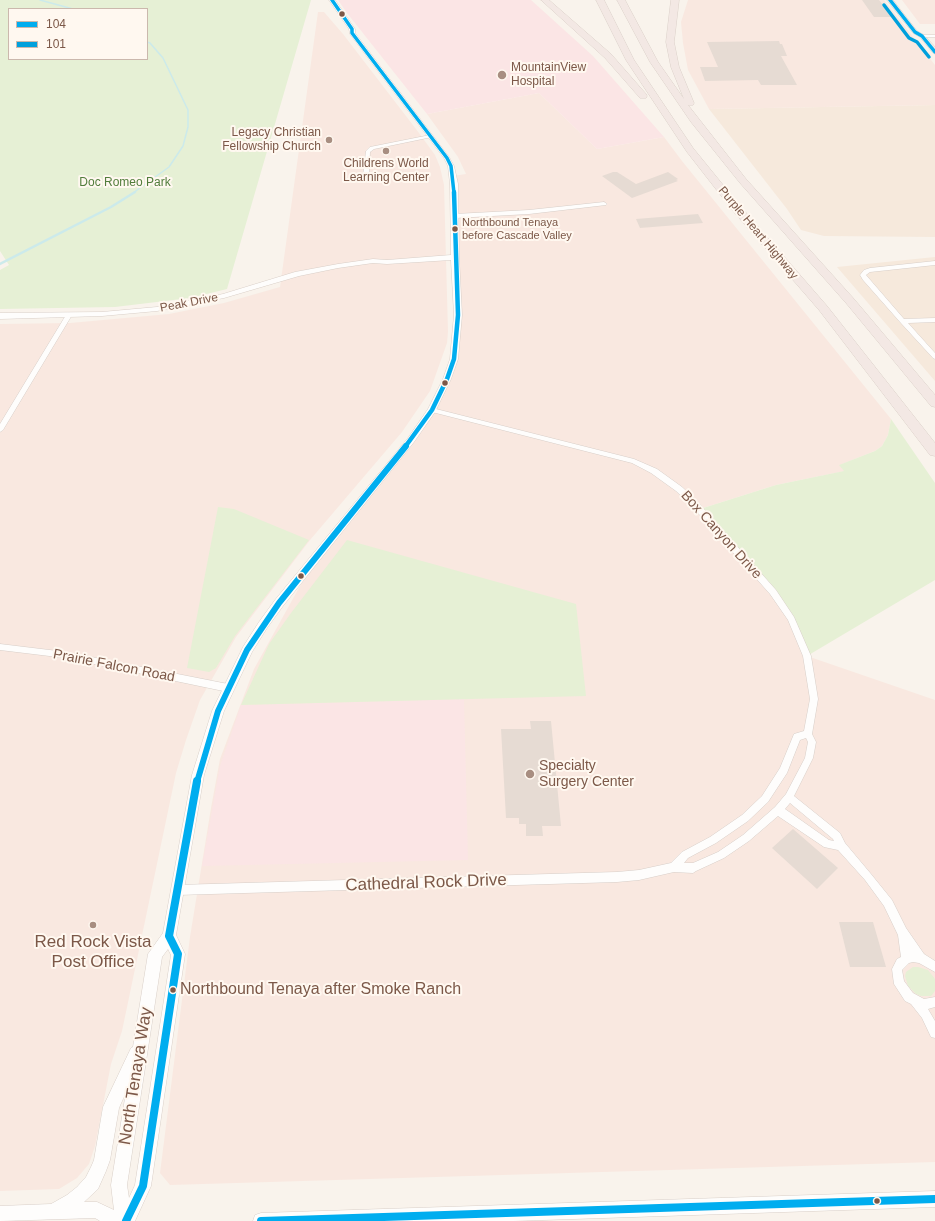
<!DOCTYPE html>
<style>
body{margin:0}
#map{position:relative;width:935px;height:1221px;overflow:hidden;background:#f9f3ec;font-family:Helvetica,sans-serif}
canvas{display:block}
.legend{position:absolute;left:8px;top:8px;width:140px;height:52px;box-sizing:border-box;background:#fff8f0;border:1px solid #cbb8ad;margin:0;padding:5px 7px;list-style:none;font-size:12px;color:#7c5848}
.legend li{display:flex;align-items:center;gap:8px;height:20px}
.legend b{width:20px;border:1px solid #cbb8ad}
</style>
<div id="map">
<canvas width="935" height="1221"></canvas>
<ul class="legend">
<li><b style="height:5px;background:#00adef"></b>104</li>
<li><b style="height:5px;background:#00a0dc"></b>101</li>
</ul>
</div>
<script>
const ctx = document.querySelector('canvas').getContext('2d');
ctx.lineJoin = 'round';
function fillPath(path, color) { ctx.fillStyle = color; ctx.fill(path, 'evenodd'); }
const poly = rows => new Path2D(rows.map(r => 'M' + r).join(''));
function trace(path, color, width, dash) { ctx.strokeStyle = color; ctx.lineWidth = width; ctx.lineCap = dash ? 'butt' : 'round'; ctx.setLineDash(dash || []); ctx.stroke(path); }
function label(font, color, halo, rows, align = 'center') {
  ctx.font = font + ' Helvetica,sans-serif'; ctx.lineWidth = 4; ctx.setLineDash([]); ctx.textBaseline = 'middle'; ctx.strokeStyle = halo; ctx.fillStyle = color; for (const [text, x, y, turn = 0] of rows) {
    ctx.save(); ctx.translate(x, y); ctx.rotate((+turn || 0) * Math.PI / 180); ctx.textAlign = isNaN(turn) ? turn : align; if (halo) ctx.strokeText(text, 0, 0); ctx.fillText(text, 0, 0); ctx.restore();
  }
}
const residential = poly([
 [935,105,935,237,824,236,801,230,787,209,709,109],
 [935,257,935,381,837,267]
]);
const commercial = poly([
 [688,0,884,0,935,65,935,105,709,109,688,70,683,43,681,22],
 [902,0,935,0,935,24,920,24],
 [318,12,324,12,343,34,419,133,435,155,440,167,444,185,448,332,447,343,430,391,402,432,310,540,236,637,200,700,186,740,176,773,122,1031,111,1064,95,1146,89,1164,77,1178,59,1189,0,1191,0,324,70,323,169,314,224,303,280,287],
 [539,93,597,149,664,137,682,161,891,419,888,435,882,446,875,451,840,465,845,471,776,485,700,509,791,619,807,656,935,700,935,1162,170,1185,160,1173,190,937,211,808,220,759,254,669,316,557,370,491,441,393,457,339,453,176,466,174,458,157,427,114]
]);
const medical = poly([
 [338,0,531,0,593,56,664,137,597,149,539,93,427,114,347,13],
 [464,699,468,860,202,866,220,766,241,705]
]);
const green = poly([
 [0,0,311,0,227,289,190,298,115,307,0,309,0,270,9,265,0,251],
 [9,9,147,9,147,59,9,59],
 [891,419,935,483,935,580,807,656,791,619,700,509,776,485,844,471,839,465,875,451,882,446,888,435],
 [218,507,234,509,309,540,235,636,216,668,209,672,187,668],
 [347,540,576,604,586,696,241,705,269,644,291,613],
 [913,967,918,967,928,970,935,979,935,991,931,996,921,996,916,994,908,986,905,976,906,972]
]);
const streamFar1 = poly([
 [40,0,73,9],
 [133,193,169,167,183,146,188,127,188,110,163,58,150,43,147,42]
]);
const stream = poly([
 [0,264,111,207,135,192]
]);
const building = poly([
 [862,0,879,0,892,17,874,17],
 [779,41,780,44,782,44,787,56,781,56,797,85,761,85,758,80,705,81,700,67,718,67,707,42],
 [613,172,617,172,636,184,668,172,678,179,676,180,678,181,632,198,602,176],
 [698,214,703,223,640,228,636,219],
 [530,721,551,721,561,826,542,826,543,836,526,836,526,824,519,824,519,818,506,818,501,729,531,729],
 [793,829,838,868,817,889,772,848],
 [839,922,873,922,886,967,850,967]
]);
const street = poly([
 [921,35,935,35,935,37,921,37,921,35],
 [430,135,432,135,432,137,374,149,370,152,369,176,366,178,363,176,366,151,370,147,430,135],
 [604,202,607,204,606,205,529,214,455,218,452,216,455,214,529,210,604,202],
 [935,261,935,265,870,272,866,275,904,319,935,318,935,322,908,323,935,353,935,359,933,358,900,322,863,280,860,275,864,270,870,268,935,261],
 [69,313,72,315,3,430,0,432,0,424,66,315,69,313],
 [430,408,432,408,634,459,657,469,682,487,696,500,776,590,794,617,811,656,818,699,812,734,816,742,813,758,794,796,840,833,845,843,871,874,892,900,906,928,924,954,935,961,935,972,919,963,913,962,909,963,902,970,904,981,913,993,924,999,935,997,935,1007,928,1009,935,1021,935,1038,931,1037,922,1018,911,1004,905,1001,894,984,892,969,897,959,901,957,898,935,884,906,865,880,838,850,824,847,778,816,749,841,724,858,696,871,693,873,674,872,639,880,617,882,177,895,174,893,172,890,174,887,177,885,617,872,639,870,671,863,682,852,710,837,742,815,762,796,780,768,794,734,804,731,810,699,803,656,788,620,770,594,690,504,676,491,651,473,632,463,432,412,430,412,430,408],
 [806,738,808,742,805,758,786,794,775,807,743,835,718,852,693,863,684,863,688,858,716,843,748,821,768,802,787,773,800,740,806,738],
 [790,803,833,839,834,841,829,840,785,809,790,803],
 [0,644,66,652,228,684,231,685,232,688,231,691,228,692,66,658,0,650,0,644]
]);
const secondary = poly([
 [329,0,335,0,355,29,355,33,449,157,454,166,458,184,459,257,462,315,458,359,451,379,435,412,414,442,283,606,267,628,252,652,224,711,204,775,176,935,185,954,151,1186,135,1221,100,1221,95,1218,0,1221,0,1206,51,1204,67,1195,77,1187,86,1177,91,1167,94,1160,103,1107,131,1048,133,1047,148,954,163,933,192,775,212,711,243,647,259,622,275,600,408,438,428,409,443,379,450,359,454,315,451,260,387,264,373,263,338,268,299,276,224,298,157,311,102,316,0,319,0,313,102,312,157,307,223,294,295,272,338,264,373,259,387,260,451,255,450,184,448,166,444,158,350,34,349,29,329,0],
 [168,949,171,955,135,1185,129,1198,127,1185,162,957,168,949],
 [126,1092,111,1185,114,1210,97,1202,84,1202,98,1189,106,1171,110,1160,119,1108,126,1092],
 [935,1191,935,1207,513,1221,253,1221,255,1215,261,1213,935,1191]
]);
const primary = poly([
 [887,0,893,0,917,31,924,35,935,47,935,54,933,53,920,37,913,33,887,0]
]);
const highway = poly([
 [541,0,549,0,611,54,646,94,647,96,646,98,640,98,605,58,541,0],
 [596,0,604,0,634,60,693,148,741,207,827,306,935,443,935,456,930,455,819,310,733,211,687,152,626,60,596,0],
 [617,0,625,0,658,62,684,99,671,67,666,42,671,0,679,0,674,42,679,67,694,103,693,105,688,105,746,179,854,299,935,395,935,407,931,406,846,303,740,183,691,122,650,62,617,0]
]);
const bus1Far3 = poly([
 [332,0,352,29,352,33,447,158,451,166,454,193],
 [890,0,915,32,922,36,935,52]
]);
const bus1Far2 = poly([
 [405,447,432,410,447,379,454,359,458,315,454,192]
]);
const bus1Far1 = poly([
 [197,782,218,711,247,650,279,603,406,446]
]);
const bus1 = poly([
 [126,1221,143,1186,178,954,169,936,197,781],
 [261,1221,935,1199]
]);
const bus2 = poly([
 [884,5,909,38,917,42,929,57]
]);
const markers = [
 [342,14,3.5,"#7c5848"],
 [502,75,5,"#a88e81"],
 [329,140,4,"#a88e81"],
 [386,151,4,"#a88e81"],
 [455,229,3.5,"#7c5848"],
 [445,383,3.5,"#7c5848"],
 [301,576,3.5,"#7c5848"],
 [530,774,5,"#a88e81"],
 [93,925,4,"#a88e81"],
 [173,990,3.5,"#7c5848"],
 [877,1201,3.5,"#7c5848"]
];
const farBusnames = [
 ["Northbound Tenaya",462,223],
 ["before Cascade Valley",462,236]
];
const farPoinames = [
 ["MountainView",511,68],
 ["Hospital",511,82],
 ["Legacy Christian",321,133,"right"],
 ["Fellowship Church",321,147,"right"],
 ["Childrens World",386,164,"center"],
 ["Learning Center",386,178,"center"]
];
const farParknames = [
 ["Doc Romeo Park",125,183]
];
const farStreetnames = [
 ["Purple Heart Highway",758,233,50],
 ["Peak Drive",189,303,-11]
];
const streetNames = [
 ["Box Canyon Drive",721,535,48],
 ["Prairie Falcon Road",114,666,11]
];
const poiNames = [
 ["Specialty",539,766],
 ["Surgery Center",539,782]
];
const nearBusnames = [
 ["Northbound Tenaya after Smoke Ranch",180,990]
];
const nearStreetnames = [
 ["Cathedral Rock Drive",426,883,-2],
 ["North Tenaya Way",136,1076,-81]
];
const nearPoinames = [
 ["Red Rock Vista",93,942],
 ["Post Office",93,962]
];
fillPath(residential, '#f6e9dc');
fillPath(commercial, '#f9e8e0');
fillPath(medical, '#fbe5e5');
fillPath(green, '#e6f0d5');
trace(streamFar1, '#cceaeb', 1.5);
trace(stream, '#cceaeb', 2.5);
fillPath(building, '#e6dbd3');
trace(street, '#d8cfc9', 1);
trace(secondary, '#d9cfc8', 1);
trace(primary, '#dbd0c9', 1);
trace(highway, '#dbd0c9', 1);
fillPath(street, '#fefdfc');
fillPath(secondary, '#fefdfc');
fillPath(primary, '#f3eee6');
fillPath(highway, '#f3e8e4');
trace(bus1Far3, '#00adef', 3.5);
trace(bus1Far2, '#00adef', 4.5);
trace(bus1Far1, '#00adef', 6);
trace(bus1, '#00adef', 8);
trace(bus2, '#00a0dc', 3.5);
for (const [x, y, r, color] of markers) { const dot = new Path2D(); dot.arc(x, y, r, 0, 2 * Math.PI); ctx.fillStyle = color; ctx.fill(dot); trace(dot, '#fff8f0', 1.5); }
label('11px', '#7c5848', '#fff8f0', farBusnames, 'left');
label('12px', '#7c5848', '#fff8f0', farPoinames, 'left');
label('12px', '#527d3c', '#fff8f0', farParknames);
label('12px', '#7c5848', '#fff8f0', farStreetnames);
label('14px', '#7c5848', '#fff8f0', streetNames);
label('14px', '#7c5848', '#fff8f0', poiNames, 'left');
label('16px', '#7c5848', '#fff8f0', nearBusnames, 'left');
label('17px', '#7c5848', '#fff8f0', nearStreetnames);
label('17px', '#7c5848', '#fff8f0', nearPoinames);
</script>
